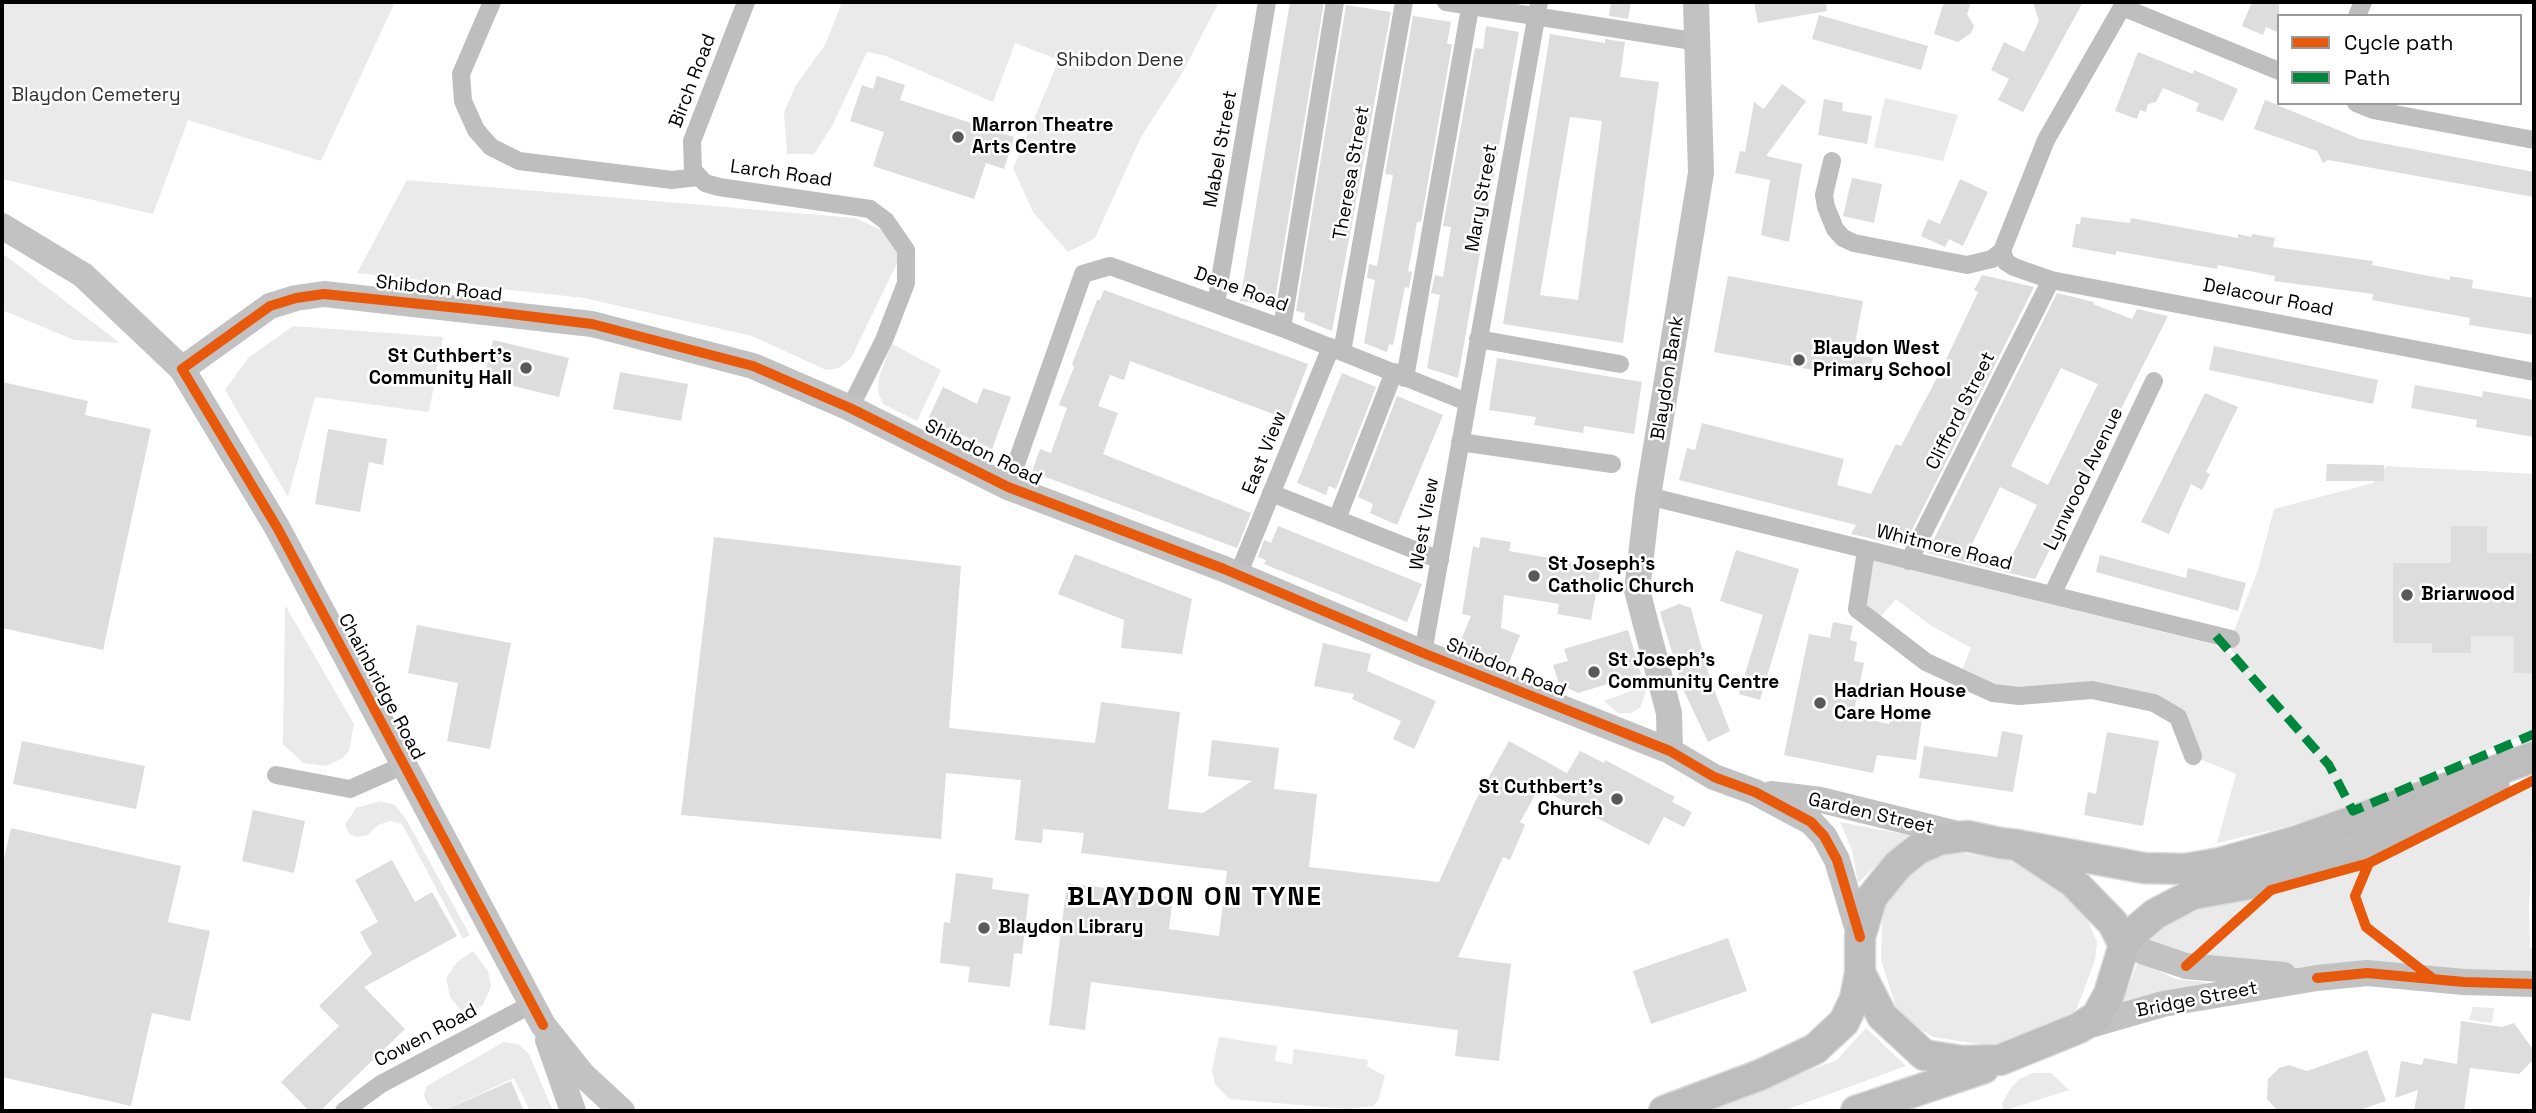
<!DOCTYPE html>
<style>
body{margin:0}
#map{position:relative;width:2536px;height:1113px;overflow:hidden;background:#fff;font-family:"Space Grotesk",sans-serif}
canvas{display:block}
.frame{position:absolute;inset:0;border:4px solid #000;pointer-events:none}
.legend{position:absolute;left:2277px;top:14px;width:245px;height:91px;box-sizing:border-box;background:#fff;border:2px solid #999;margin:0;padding:9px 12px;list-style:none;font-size:21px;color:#000}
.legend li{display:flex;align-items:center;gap:14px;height:35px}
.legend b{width:35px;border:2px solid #999}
</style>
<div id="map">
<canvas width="2536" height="1113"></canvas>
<div class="frame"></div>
<ul class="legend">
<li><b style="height:9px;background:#e8590c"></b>Cycle path</li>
<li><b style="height:9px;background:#00873e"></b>Path</li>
</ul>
</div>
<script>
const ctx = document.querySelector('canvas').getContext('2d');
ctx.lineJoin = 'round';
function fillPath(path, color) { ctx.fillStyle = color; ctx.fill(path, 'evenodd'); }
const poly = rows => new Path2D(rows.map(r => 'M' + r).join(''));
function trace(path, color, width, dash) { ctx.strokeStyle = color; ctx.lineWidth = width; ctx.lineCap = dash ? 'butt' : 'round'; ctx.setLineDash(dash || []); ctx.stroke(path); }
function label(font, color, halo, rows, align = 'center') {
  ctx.font = font + ' "Space Grotesk",sans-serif'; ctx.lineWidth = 5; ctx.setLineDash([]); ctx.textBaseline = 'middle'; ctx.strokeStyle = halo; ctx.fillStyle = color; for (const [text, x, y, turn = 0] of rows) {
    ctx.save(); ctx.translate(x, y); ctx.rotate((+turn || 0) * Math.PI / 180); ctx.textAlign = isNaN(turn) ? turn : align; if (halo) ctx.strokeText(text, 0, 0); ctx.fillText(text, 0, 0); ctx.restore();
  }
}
const green = poly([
 [2,2,395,2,321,161,188,120,153,214,2,179],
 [842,2,1219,2,1181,75,1141,137,1095,238,1068,252,1033,212,1013,168,1059,60,1015,43,993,102,886,56,867,52,832,126,814,154,787,154,784,112,796,85,825,45],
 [1885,98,1958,115,1943,161,1874,147],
 [407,180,855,218,888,233,901,255,851,358,839,368,826,370,752,336,584,298,357,273],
 [2,253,120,343,74,340,2,310],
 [293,326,443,337,429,412,315,397,288,497,225,390,248,358],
 [892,344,941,370,917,421,883,404,878,392,879,377],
 [2387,466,2534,474,2534,731,2362,802,2286,827,2217,843,2236,774,2193,756,2178,716,2092,690,2019,696,1959,677,1971,648,1930,625,1896,599,1875,623,1857,609,1866,551,2038,601,2215,645,2230,654,2253,678,2228,646,2258,570,2274,509,2373,483],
 [285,605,354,724,349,751,343,758,326,766,303,763,283,744],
 [1648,685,1640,708,1631,713,1618,713,1604,701],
 [2534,780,2529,910,2530,948,2534,948,2534,984,2312,976,2122,944,2147,911,2480,808],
 [381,801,395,805,407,821,470,935,463,939,402,824,390,821,378,825,368,835,357,837,349,834,345,825,356,808],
 [1840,822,1908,835,1858,883,1852,850],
 [1955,852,2011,861,2048,883,2085,914,2097,942,2095,960,2077,1008,2060,1026,1997,1045,1972,1043,1933,1037,1918,1028,1896,1007,1881,960,1882,924,1886,902,1915,868,1933,855],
 [473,951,488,971,491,986,483,1005,473,1011,461,1011,450,997,446,978,457,962],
 [2138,961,2176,979,2205,982,2208,986,2121,1007],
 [2473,1007,2494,1008,2492,1023,2469,1020],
 [1866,1028,1906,1066,1783,1111,1703,1111,1837,1060],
 [1219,1037,1277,1046,1275,1061,1292,1064,1294,1049,1368,1060,1367,1066,1385,1076,1378,1101,1373,1106,1347,1109,1229,1099,1215,1084,1212,1071],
 [504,1042,518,1044,529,1054,553,1111,530,1111,514,1078,443,1111,434,1110,427,1103,424,1095,427,1086],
 [2033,1073,2051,1073,2069,1090,2003,1111,2002,1103,2011,1088,2019,1079]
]);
const building = poly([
 [1290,2,1324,2,1274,306,1240,301],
 [1611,2,1631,2,1628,19,1609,16],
 [1754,2,1826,2,1827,11,1758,23],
 [1944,2,1971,2,1967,14,1974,26,1971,33,1958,42,1934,34],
 [2033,2,2083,2,2023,112,1998,100,2009,79,1991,70,2004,42,2024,52,2039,21],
 [2252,2,2279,2,2279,33,2266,27,2263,35,2242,26],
 [1346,5,1391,12,1332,331,1304,320,1305,313,1296,311],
 [1819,15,1928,46,1921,70,1812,39],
 [1413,16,1451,22,1447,44,1452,44,1421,222,1417,222,1414,240,1408,271,1412,272,1409,288,1405,287,1393,345,1389,344,1387,352,1364,343,1375,280,1367,278,1369,264,1377,266,1393,175,1385,174],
 [1486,26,1519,32,1458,378,1427,368,1440,295,1431,293,1435,275,1443,277,1451,227,1443,226,1475,48,1483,49],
 [1550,34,1605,43,1605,39,1625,42,1620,77,1659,82,1623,343,1503,324],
 [1570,117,1602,121,1578,300,1540,295],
 [2138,52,2193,74,2194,70,2238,89,2223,121,2196,111,2199,103,2163,88,2156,102,2148,104,2146,112,2140,110,2137,119,2115,111],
 [877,76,905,85,900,100,1014,137,1004,169,986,163,974,199,873,166,884,132,850,121,862,85,873,89],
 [1782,84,1806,101,1766,156,1802,164,1789,242,1761,235,1770,180,1735,173,1740,151,1745,152,1754,102,1764,109],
 [1824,99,1843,103,1842,111,1872,116,1867,144,1818,135],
 [2265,100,2360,139,2534,172,2534,197,2328,160,2323,163,2317,151,2254,129],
 [1852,178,1882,184,1874,223,1843,216],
 [1960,179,1988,192,1963,246,1949,239,1945,247,1921,236,1928,219,1940,224],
 [2081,217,2130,223,2131,218,2238,238,2238,234,2251,237,2252,234,2275,238,2273,247,2373,261,2372,265,2450,280,2450,276,2473,280,2472,288,2534,298,2534,335,2469,325,2470,318,2372,300,2373,294,2274,281,2275,276,2218,265,2217,269,2116,251,2116,255,2072,247,2076,224,2080,224],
 [1982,275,2034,287,1904,546,1851,534,1856,525,1679,480,1687,448,1695,450,1702,423,1844,459,1837,485,1871,494,1896,444,1901,446,1940,372,1978,292,1974,290],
 [1728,276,1863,301,1853,354,1873,358,1870,374,1847,370,1846,376,1714,352],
 [1104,290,1308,364,1287,419,1130,361,1124,380,1110,375,1098,406,1118,413,1103,454,1251,513,1237,548,1032,472,1040,449,1051,453,1067,408,1059,405,1074,367,1072,364,1097,300,1100,300],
 [2057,293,2094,302,2093,304,2132,319,2137,309,2168,316,2035,579,2004,572,2037,505,2000,487,1970,548,2004,565,2002,571,1927,553],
 [2061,368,2098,384,2048,485,2011,466],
 [493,340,569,358,559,397,484,379],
 [2214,346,2378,380,2373,404,2209,370],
 [1497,358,1642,382,1634,434,1584,426,1583,433,1534,425,1536,417,1489,410],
 [620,372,688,384,681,421,613,409],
 [1342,373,1376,387,1336,489,1329,486,1326,495,1297,483],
 [2,382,88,401,85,415,151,429,103,650,2,628],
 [2415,385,2482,397,2483,391,2534,400,2534,437,2476,427,2477,420,2411,408],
 [943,387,977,404,983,388,1011,397,992,449,928,419],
 [2205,393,2238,407,2206,472,2210,474,2202,490,2191,484,2169,534,2141,522],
 [1397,396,1443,415,1397,525,1370,513,1373,504,1358,497],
 [328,429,387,439,383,465,369,462,360,512,315,504],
 [2327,464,2384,465,2384,481,2326,481],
 [1278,526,1422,584,1407,622,1264,564,1266,560,1258,557,1264,540,1271,543],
 [2451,526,2487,526,2487,553,2534,553,2534,673,2514,673,2514,636,2471,636,2471,653,2432,653,2432,643,2393,643,2393,563,2451,563],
 [714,537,961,566,949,728,1095,743,1101,702,1180,712,1168,809,1203,813,1252,781,1208,776,1212,740,1279,748,1274,789,1317,794,1309,867,1439,882,1475,802,1509,741,1567,773,1580,751,1604,763,1605,760,1675,797,1672,802,1692,812,1684,827,1664,817,1649,845,1539,788,1520,822,1525,825,1510,860,1503,857,1458,957,1511,964,1499,1061,1455,1056,1458,1030,1091,982,1085,1030,1049,1025,1067,883,1173,897,1169,929,1219,936,1227,871,1081,853,1084,833,1043,829,1042,843,1015,840,1021,780,946,773,941,839,681,815],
 [1481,537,1511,542,1509,551,1601,567,1591,620,1557,614,1559,604,1504,595,1501,628,1520,635,1508,665,1459,645,1471,616,1462,614,1473,546,1479,548],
 [1736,550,1799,569,1760,700,1739,694,1763,615,1720,601],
 [1075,554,1192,599,1182,654,1121,648,1124,620,1058,594],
 [2100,555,2186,578,2188,568,2246,583,2238,611,2096,572],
 [1679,604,1691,608,1710,679,1730,731,1708,742,1683,689,1660,612],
 [1833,622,1853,626,1850,640,1857,642,1854,661,1864,663,1853,716,1889,724,1891,714,1922,719,1916,760,1877,755,1873,773,1784,755,1809,634,1830,638],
 [417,625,511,643,490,749,447,741,458,683,408,673],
 [1628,630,1641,674,1578,693,1559,684,1553,665,1568,661,1564,649],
 [1323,643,1371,654,1367,671,1436,701,1414,749,1393,739,1401,721,1352,699,1354,694,1314,686],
 [2002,731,2023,735,2013,792,1919,778,1924,746,1997,757],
 [2107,732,2159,741,2143,826,2084,815,2088,792,2096,794],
 [22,741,145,766,136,809,13,784],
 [253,810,305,821,294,873,242,861],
 [11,828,181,866,168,922,210,931,190,1021,152,1013,131,1106,2,1077,2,868],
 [392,860,415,902,432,892,457,936,364,987,405,1029,320,1111,309,1111,281,1082,339,1026,319,1006,372,954,360,932,378,922,355,880],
 [956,873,993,878,992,889,1029,894,1022,954,1014,953,1010,987,968,982,970,967,940,963,944,922,950,923],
 [1728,938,1747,991,1651,1024,1633,971],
 [2461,1021,2502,1027,2514,1023,2534,1051,2534,1059,2519,1074,2470,1068,2464,1111,2414,1111,2418,1090,2395,1098,2401,1061,2422,1065,2424,1058,2457,1064],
 [2367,1050,2386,1101,2357,1111,2278,1111,2267,1099,2268,1079,2279,1068,2289,1065,2307,1071],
 [511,1081,524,1111,443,1111]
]);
const street = poly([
 [492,2,461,74,463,101,476,130,491,147,519,161,672,180,698,177],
 [746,2,692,141,693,170,705,183,719,187,870,209,886,221,906,250,906,283,884,340,850,408],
 [1446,2,1699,42],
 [2122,7,2279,71],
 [2357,16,2363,2],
 [2356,103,2373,110,2534,140],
 [1832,161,1824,195,1826,207,1835,229,1843,238,1854,243,1967,265,1992,259,2002,251,2046,140,2125,2],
 [2002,251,2006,262,2014,267,2051,280,2534,372],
 [1216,303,1267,2],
 [1282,328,1335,2],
 [1478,339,1620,364],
 [1342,352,1404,2],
 [1405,378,1471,2],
 [1460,442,1612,464],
 [1008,487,1083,274,1110,266,1282,328,1467,402],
 [1271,493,1440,560],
 [1648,496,2231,639],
 [1337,519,1394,372],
 [1866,551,1857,609,1926,662,1993,693,2019,696,2092,690,2154,703,2178,717,2193,756],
 [1909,561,2051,280],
 [1238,575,1331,347],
 [2052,595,2154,381],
 [1423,653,1539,2],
 [276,775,350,789,404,765],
 [344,1111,381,1084,532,1004]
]);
const secondary = poly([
 [2,226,83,275,182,369,278,529,543,1025,583,1075,622,1111],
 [182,369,270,306,296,298,324,294,592,324,753,366,850,408,1008,487,1224,569,1423,653,1670,751,1714,777,1755,792,1811,822,1824,836,1837,860,1860,937],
 [1670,751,1669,713,1637,590,1648,496,1701,173,1696,2],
 [1771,794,1821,800,1966,836],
 [2124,945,2186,966,2284,975],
 [2080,1028,2163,1004,2317,978,2367,973,2464,982,2534,984],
 [548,1040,573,1111]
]);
const primary = poly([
 [2017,845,2073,882,2113,923,2124,945,2109,994,2097,1016,2079,1028,2000,1060,1962,1061,1924,1055,1882,1016,1860,973,1860,937,1872,897,1898,865,1918,849,1939,840,1967,836,2000,843,2017,845,2144,868,2185,869,2220,863,2297,841,2534,757],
 [2122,942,2155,914,2193,894,2255,883,2354,853,2424,823,2494,783],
 [1664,1111,1760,1075,1815,1049,1844,1022,1855,999,1860,973],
 [1856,1111,1984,1068]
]);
const quiet = poly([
 [2216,636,2329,765,2353,811,2534,734]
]);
const cycleway = poly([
 [2369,863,2355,896,2366,927,2432,978],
 [2186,966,2271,890,2369,863,2534,780],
 [2317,978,2367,973,2464,982,2534,984],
 [543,1025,278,529,182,369,270,306,296,298,324,294,478,310,592,324,753,366,850,408,1008,487,1224,569,1423,653,1670,751,1714,777,1755,792,1811,822,1824,836,1837,860,1860,937]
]);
const markers = [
 [958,137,7,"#595959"],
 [1799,360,7,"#595959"],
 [526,368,7,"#595959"],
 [1534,576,7,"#595959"],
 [2407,595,7,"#595959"],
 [1594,672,7,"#595959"],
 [1820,703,7,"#595959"],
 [1617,799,7,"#595959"],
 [984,928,7,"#595959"]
];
const parkNames = [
 ["Shibdon Dene",1120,61],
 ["Blaydon Cemetery",96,96]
];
const streetNames = [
 ["Birch Road",693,81,-69],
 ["Mabel Street",1221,149,-80],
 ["Theresa Street",1352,173,-80],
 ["Larch Road",781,174,8],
 ["Mary Street",1482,198,-80],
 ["Shibdon Road",439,289,6],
 ["Dene Road",1241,290,20],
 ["Delacour Road",2268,298,11],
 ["Blaydon Bank",1668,378,-81],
 ["Clifford Street",1961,411,-63],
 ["Shibdon Road",983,453,26],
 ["East View",1265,453,-68],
 ["Lynwood Avenue",2084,479,-64],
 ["West View",1425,524,-80],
 ["Whitmore Road",1944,548,14],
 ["Shibdon Road",1506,668,22],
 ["Chainbridge Road",381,687,62],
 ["Garden Street",1871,814,13],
 ["Bridge Street",2197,1000,-11],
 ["Cowen Road",426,1036,-28]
];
const poiNames = [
 ["Marron Theatre",972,126],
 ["Arts Centre",972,148],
 ["Blaydon West",1813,349],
 ["Primary School",1813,371],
 ["St Cuthbert's",512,357,"right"],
 ["Community Hall",512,379,"right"],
 ["St Joseph's",1548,565],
 ["Catholic Church",1548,587],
 ["Briarwood",2421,595],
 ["St Joseph's",1608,661],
 ["Community Centre",1608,683],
 ["Hadrian House",1834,692],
 ["Care Home",1834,714],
 ["St Cuthbert's",1603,788,"right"],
 ["Church",1603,810,"right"],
 ["Blaydon Library",998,928]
];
const districtNames = [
 ["BLAYDON ON TYNE",1195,898]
];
fillPath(green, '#eaeaea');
fillPath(building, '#ddd');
trace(primary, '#dbdbdb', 33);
trace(street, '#bebebe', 18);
trace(secondary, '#c2c2c2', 26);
trace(primary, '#bdbdbd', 30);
trace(quiet, '#00873e', 9, [18, 9]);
trace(cycleway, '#e8590c', 10);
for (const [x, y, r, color] of markers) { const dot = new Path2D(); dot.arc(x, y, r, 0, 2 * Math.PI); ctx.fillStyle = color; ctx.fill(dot); trace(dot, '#fff', 2.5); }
label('19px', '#303030', '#fff', parkNames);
label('19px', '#000', '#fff', streetNames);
label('bold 19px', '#000', '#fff', poiNames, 'left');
ctx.letterSpacing = '2px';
label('bold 26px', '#000', '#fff', districtNames);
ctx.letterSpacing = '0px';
</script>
